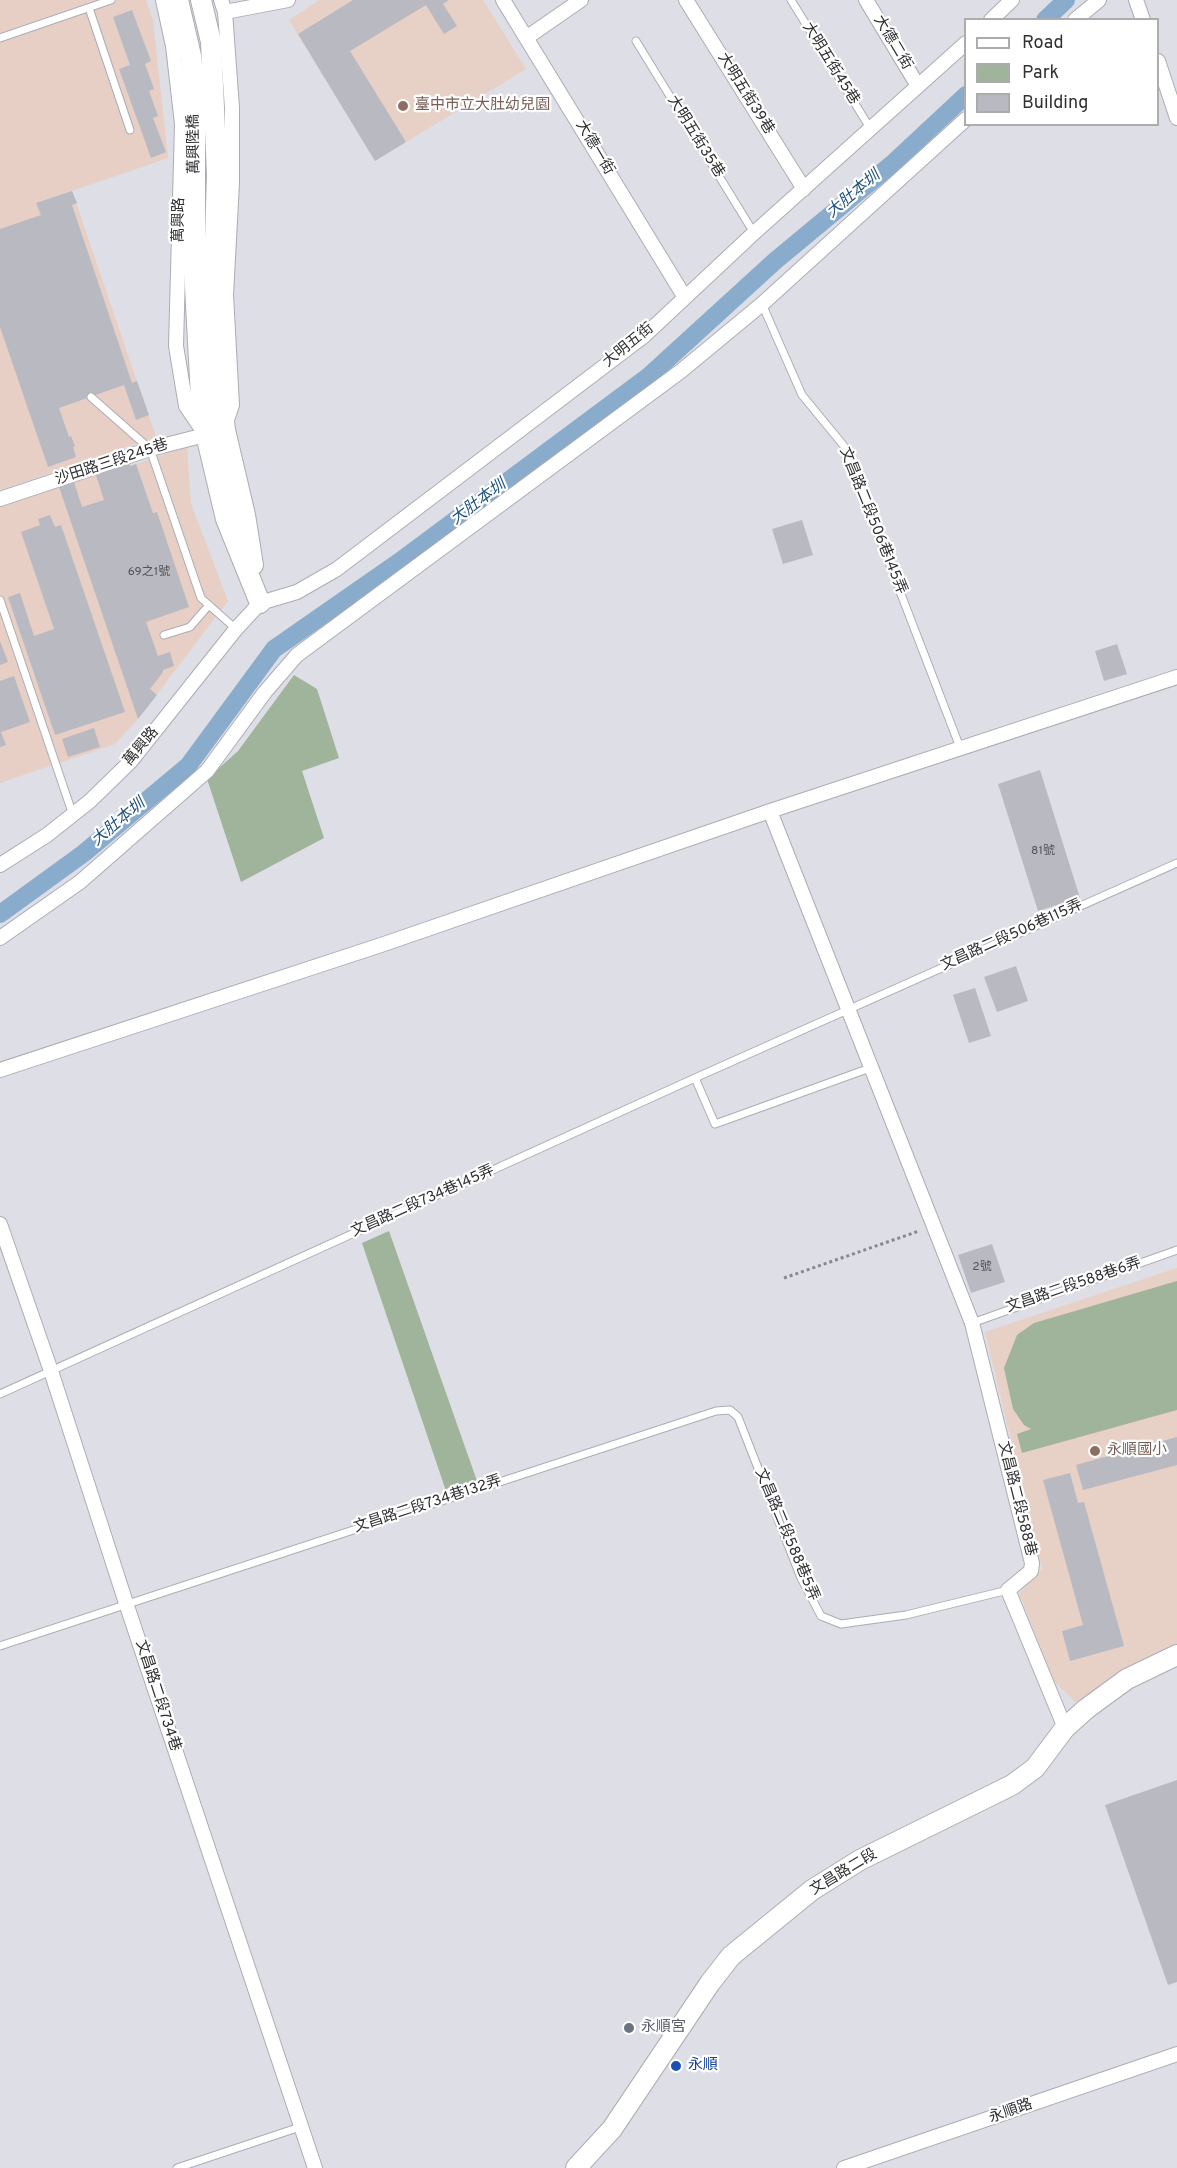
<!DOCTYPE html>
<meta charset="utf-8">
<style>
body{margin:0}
#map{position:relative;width:1177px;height:2168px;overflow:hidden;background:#dddee6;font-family:Overpass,sans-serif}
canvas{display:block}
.legend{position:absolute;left:964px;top:18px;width:195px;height:108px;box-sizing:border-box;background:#fff;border:2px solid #acacad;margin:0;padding:8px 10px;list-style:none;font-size:18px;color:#303033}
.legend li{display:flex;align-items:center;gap:12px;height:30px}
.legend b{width:30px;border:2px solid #acacad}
</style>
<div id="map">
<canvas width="1177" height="2168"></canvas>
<ul class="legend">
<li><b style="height:8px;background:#fff"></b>Road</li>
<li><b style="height:16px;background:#9fb49a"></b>Park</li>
<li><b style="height:16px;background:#b9b9c2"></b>Building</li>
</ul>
</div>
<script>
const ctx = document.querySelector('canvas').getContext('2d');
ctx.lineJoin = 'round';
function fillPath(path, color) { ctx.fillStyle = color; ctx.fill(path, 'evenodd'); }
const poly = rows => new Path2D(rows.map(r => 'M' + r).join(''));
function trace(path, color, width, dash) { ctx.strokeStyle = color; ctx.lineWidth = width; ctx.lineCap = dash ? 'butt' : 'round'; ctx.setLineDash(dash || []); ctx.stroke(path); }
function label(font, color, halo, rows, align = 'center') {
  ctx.font = font + ' Overpass,"Noto Sans TC",sans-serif'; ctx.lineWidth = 4.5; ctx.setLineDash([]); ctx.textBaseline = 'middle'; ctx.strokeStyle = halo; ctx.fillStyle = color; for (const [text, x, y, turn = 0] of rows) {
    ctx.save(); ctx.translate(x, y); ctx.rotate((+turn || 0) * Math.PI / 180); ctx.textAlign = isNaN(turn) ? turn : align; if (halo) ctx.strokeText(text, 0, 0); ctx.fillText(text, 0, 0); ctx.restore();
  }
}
const industrial = poly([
 [0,0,146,0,153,20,168,158,72,191,156,437,0,490],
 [187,447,191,504,228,601,138,719,115,744,0,783,0,507,129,463,130,466]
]);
const education = poly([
 [319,0,483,0,526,69,375,161,289,20],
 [1177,1268,1177,1645,1160,1653,1083,1701,1075,1702,1054,1681,1019,1593,1042,1569,985,1332]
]);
const green = poly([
 [294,675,317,689,339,758,302,771,324,838,241,882,207,779,238,751],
 [389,1231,477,1481,446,1491,362,1243],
 [1177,1281,1177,1410,1022,1453,1017,1434,1031,1429,1024,1425,1013,1409,1004,1368,1017,1335,1034,1323]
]);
const canal = poly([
 [1045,20,1066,0],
 [0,914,84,853,188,766,274,649,399,562,649,376,775,261,892,164,966,95]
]);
const building = poly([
 [353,0,449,0,443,4,457,26,444,34,426,5,350,51,406,142,375,161,298,34],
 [132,10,151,61,145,64,154,89,149,91,158,116,153,118,166,152,151,158,119,69,130,65,113,17],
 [72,191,77,203,72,205,132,383,137,381,149,415,136,420,124,385,59,408,69,437,71,436,75,446,73,447,76,457,48,467,0,327,0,229,41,215,36,203],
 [129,463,130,466,136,464,153,513,157,512,189,607,146,622,158,656,170,652,174,666,163,670,163,672,150,689,157,695,138,719,59,487,74,482,82,507,104,500,96,475],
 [50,515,55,527,61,525,125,712,55,735,8,597,20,593,34,636,54,629,21,532,40,525,38,519],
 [802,520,813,555,783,564,772,529],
 [0,641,8,662,0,665],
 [1117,644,1127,674,1104,681,1095,651],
 [14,676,30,722,1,732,6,745,0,747,0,681],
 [94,728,100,747,68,757,62,739],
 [1040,770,1080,898,1038,911,998,784],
 [1016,966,1028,1001,997,1012,984,977],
 [975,988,991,1036,969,1043,953,995],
 [992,1244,1005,1282,971,1293,958,1255],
 [1177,1437,1177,1465,1083,1490,1076,1465],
 [1070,1473,1078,1503,1084,1502,1124,1646,1070,1661,1062,1631,1083,1625,1043,1480],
 [1177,1780,1177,1982,1168,1985,1105,1805]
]);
const path = poly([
 [784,1278,919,1231]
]);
const lane = poly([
 [791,0,870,128],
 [89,8,130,130],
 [0,38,111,0],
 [636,41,754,233],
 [762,304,802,395,844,446,961,750],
 [91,397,150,449,201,598,236,629],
 [0,600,73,815],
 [164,635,190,627,209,605],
 [695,1078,715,1124,870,1068],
 [972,1323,1177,1250],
 [0,1394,695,1078,1177,863],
 [0,1646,716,1411,730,1410,738,1417,801,1578,821,1616,841,1624,906,1615,1008,1590],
 [177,2168,300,2127]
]);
const street = poly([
 [163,0,173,46,182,124,176,346,186,406,203,431],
 [221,0,225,12,232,108,232,183,226,295,232,405,228,417],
 [503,0,684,296],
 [686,0,804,189],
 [866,0,918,86],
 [1136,0,1143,20],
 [225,12,288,0],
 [991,20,1012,0],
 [1075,20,1099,0],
 [526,38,581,0],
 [1158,61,1177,118],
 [0,499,150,449,213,433],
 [770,811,972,1323,1032,1563,1031,1571,1008,1590,1065,1728],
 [0,865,47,835,90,801,131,761,236,629,260,603,297,592,337,569,644,336,754,233,966,43],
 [0,938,80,882,207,771,265,692,297,655,681,371,762,304,966,119],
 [0,1070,381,945,770,811,1177,677],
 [0,1224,51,1371,126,1603,315,2168],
 [844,2168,1177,2054]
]);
const secondary = poly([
 [178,0,191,56,195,97,195,286,201,397,206,435,226,519,260,603],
 [201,0,211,42,217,174,213,305,221,396,225,430,245,515,253,565],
 [576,2168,612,2129,710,1983,731,1956,812,1890,860,1860,1012,1785,1035,1768,1065,1728,1086,1709,1127,1679,1177,1655]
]);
const markers = [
 [403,106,6,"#8d6e63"],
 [1095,1451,6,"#8d6e63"],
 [629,2028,6,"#6b7280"],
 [676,2066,6,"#1a4fb4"]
];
const numberNames = [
 ["69之1號",149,573],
 ["81號",1043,852],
 ["2號",982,1268]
];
const streetNames = [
 ["大德二街",892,43,59],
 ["大明五街45巷",830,64,58],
 ["大明五街39巷",745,94,58],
 ["大明五街35巷",695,137,58],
 ["萬興陸橋",195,144,-91],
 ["大德一街",594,148,59],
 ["萬興路",180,220,-89],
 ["大明五街",629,346,-39],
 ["沙田路三段245巷",112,463,-18],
 ["文昌路二段506巷145弄",872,521,68],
 ["萬興路",142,747,-50],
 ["文昌路二段506巷115弄",1012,936,-24],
 ["文昌路二段734巷145弄",423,1202,-24],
 ["文昌路二段588巷6弄",1074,1286,-19],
 ["文昌路二段588巷",1016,1499,76],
 ["文昌路二段734巷132弄",428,1505,-18],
 ["文昌路二段588巷5弄",786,1535,67],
 ["文昌路二段734巷",157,1696,72],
 ["文昌路二段",844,1873,-31],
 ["永順路",1011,2112,-19]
];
const educationNames = [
 ["臺中市立大肚幼兒園",415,106],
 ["永順國小",1107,1451]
];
const worshipNames = [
 ["永順宮",641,2028]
];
const transitNames = [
 ["永順",688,2066]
];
const waterNames = [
 ["大肚本圳",854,195,-40],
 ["大肚本圳",479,503,-37],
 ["大肚本圳",119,823,-40]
];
fillPath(industrial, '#e7cfc5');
fillPath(education, '#e7d0c5');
fillPath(green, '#9fb49a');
trace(canal, '#89abcc', 18);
fillPath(building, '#b9b9c2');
trace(lane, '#acacb4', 9);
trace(street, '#acacb4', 16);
trace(secondary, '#acacb4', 22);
trace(path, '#88898f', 3, [3, 3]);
trace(lane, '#fff', 7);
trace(street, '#fff', 14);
trace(secondary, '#fff', 20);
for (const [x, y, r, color] of markers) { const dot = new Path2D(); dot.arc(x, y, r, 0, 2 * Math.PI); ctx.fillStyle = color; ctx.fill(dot); trace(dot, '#fff', 2); }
label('12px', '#525257', null, numberNames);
label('15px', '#303033', '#fff', streetNames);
label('15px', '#785e54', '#fff', educationNames, 'left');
label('15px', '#5b616d', '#fff', worshipNames, 'left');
label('15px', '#164399', '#fff', transitNames, 'left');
label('italic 16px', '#205480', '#fff', waterNames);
</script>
